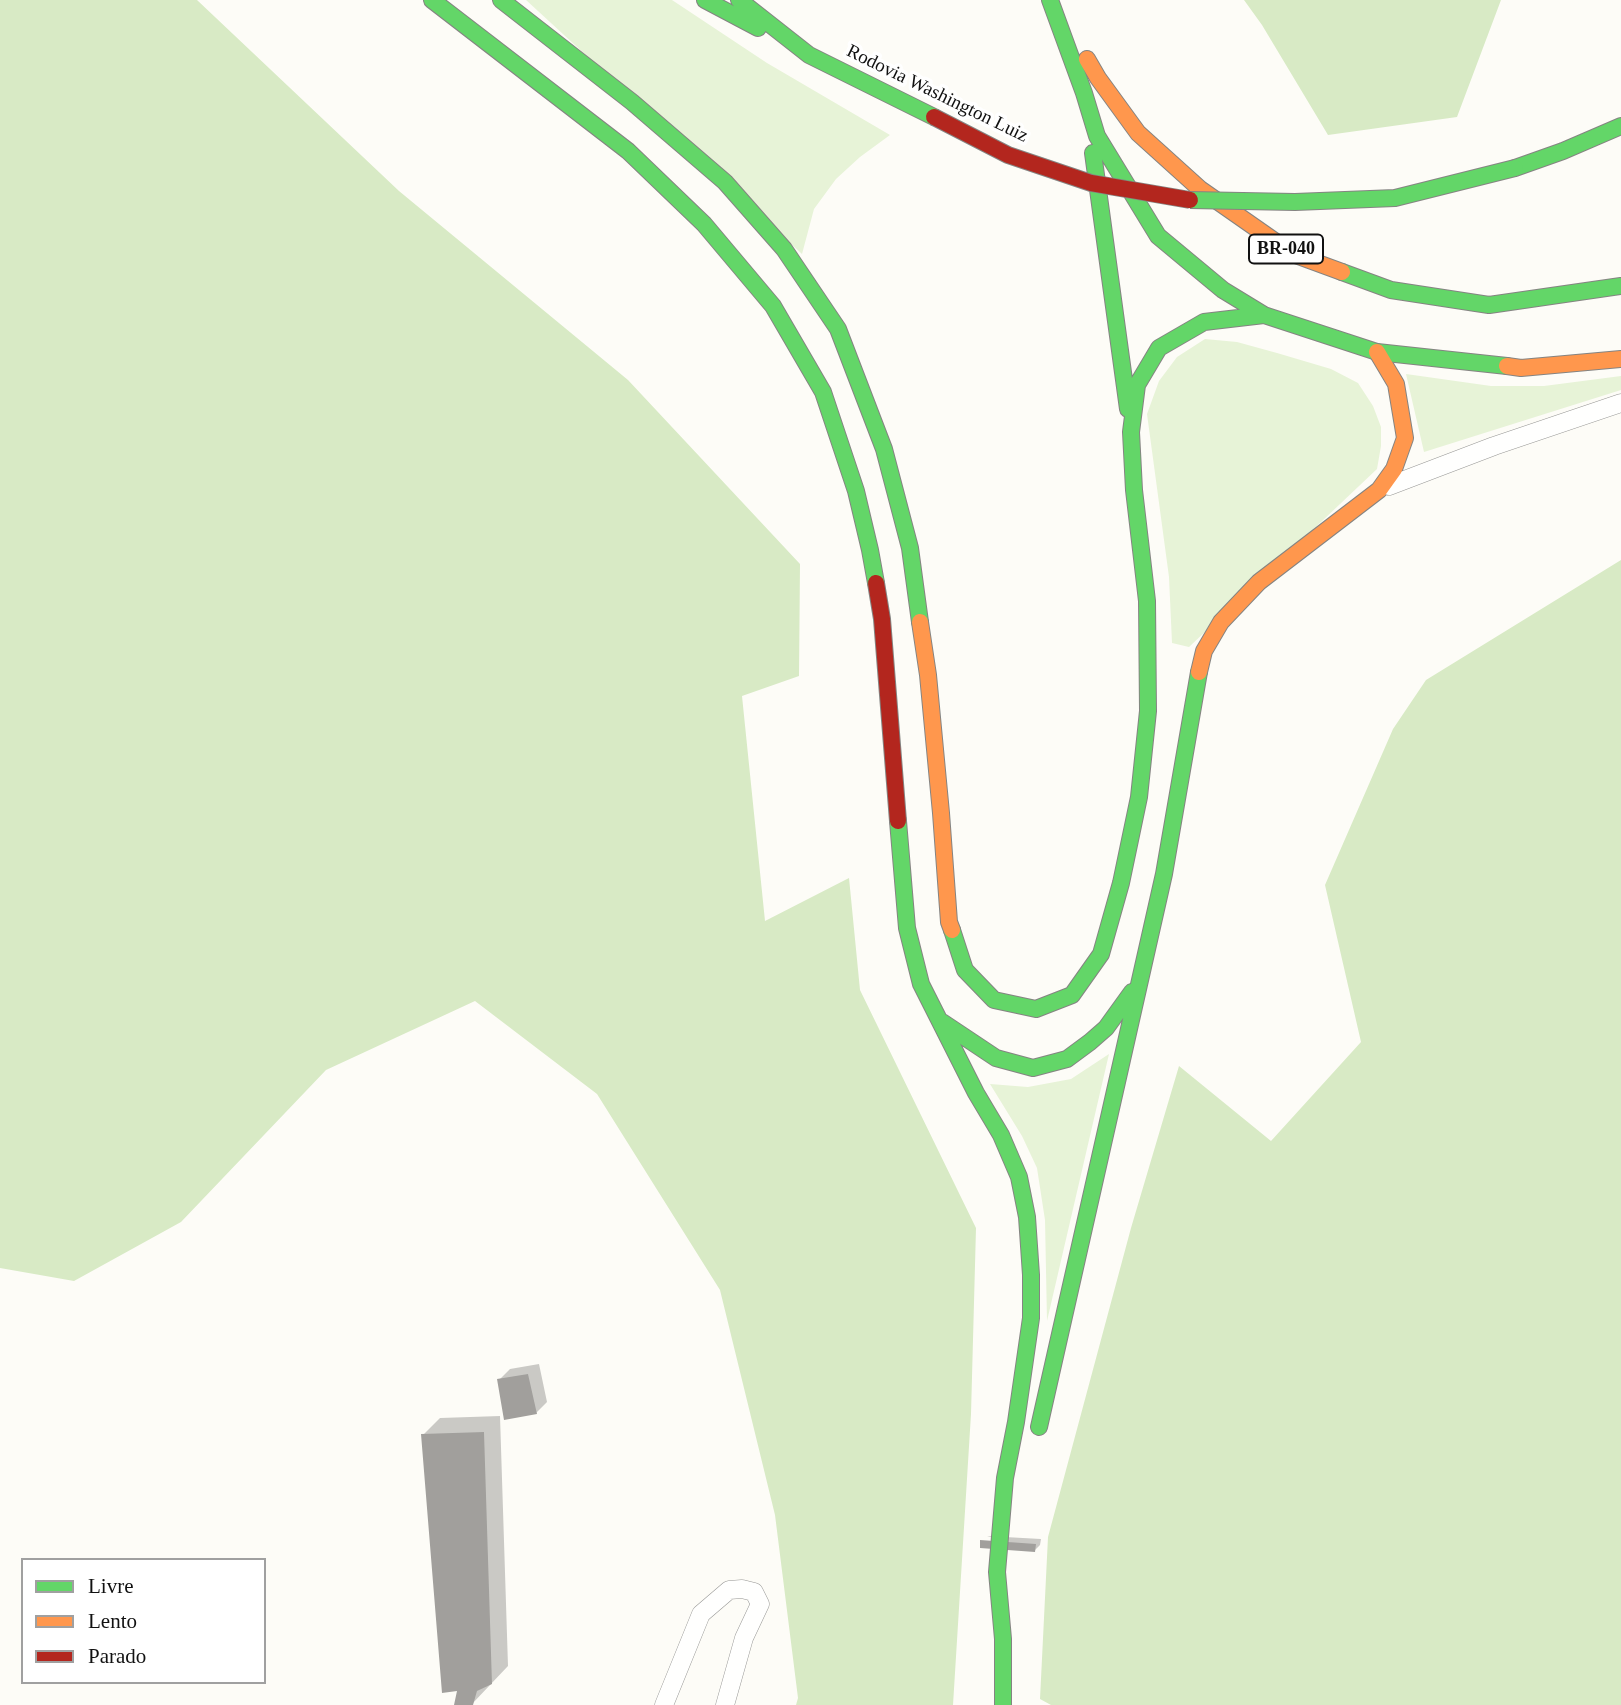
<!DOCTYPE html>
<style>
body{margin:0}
#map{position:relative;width:1621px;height:1705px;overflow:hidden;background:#fdfcf7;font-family:Georgia,serif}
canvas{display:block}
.legend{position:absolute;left:21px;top:1558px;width:245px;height:126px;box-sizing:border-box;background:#fff;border:2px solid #a0a0a0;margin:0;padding:9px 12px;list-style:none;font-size:21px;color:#111}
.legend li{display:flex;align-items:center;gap:14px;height:35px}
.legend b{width:35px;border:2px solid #a0a0a0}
</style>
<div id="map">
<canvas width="1621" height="1705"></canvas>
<ul class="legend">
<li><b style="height:9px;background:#63d668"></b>Livre</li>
<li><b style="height:9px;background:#ff974d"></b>Lento</li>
<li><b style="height:9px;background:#b3261e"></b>Parado</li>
</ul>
</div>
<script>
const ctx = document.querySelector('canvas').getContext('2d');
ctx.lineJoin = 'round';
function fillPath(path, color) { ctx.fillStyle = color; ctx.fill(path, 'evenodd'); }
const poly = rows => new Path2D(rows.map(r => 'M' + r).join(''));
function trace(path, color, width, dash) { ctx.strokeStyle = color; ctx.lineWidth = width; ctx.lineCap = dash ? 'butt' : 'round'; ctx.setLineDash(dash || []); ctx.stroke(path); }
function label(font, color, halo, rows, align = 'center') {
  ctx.font = font + ' Georgia,serif'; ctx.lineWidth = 7; ctx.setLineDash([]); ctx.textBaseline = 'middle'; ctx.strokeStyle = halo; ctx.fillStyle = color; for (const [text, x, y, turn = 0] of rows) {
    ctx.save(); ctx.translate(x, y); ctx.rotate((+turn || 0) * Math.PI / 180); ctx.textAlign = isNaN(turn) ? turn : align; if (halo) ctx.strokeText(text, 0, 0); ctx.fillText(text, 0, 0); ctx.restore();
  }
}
const green = poly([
 [526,0,672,0,767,63,890,135,860,157,836,179,814,209,802,254],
 [1205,339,1237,342,1277,353,1331,369,1358,383,1373,406,1381,427,1381,446,1377,469,1189,647,1172,643,1169,577,1147,414,1159,381,1177,357],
 [1406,374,1491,386,1544,386,1621,376,1621,390,1424,452],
 [1109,1054,1047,1321,1045,1220,1037,1168,1022,1136,990,1084,1028,1087,1071,1079]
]);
const forest = poly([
 [0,0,197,0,399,191,628,380,800,564,799,676,742,696,765,921,849,878,860,990,976,1228,971,1414,953,1705,796,1705,798,1698,775,1515,720,1290,597,1094,475,1001,326,1070,181,1222,74,1281,0,1268],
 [1244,0,1501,0,1457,117,1328,135,1262,25],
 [1621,560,1621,1705,1051,1705,1040,1699,1048,1537,1131,1228,1179,1066,1271,1141,1361,1042,1325,885,1393,729,1426,680]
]);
const shadow = poly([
 [539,1364,547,1402,536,1413,499,1380,510,1369],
 [500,1416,508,1666,472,1704,459,1689,423,1435,440,1418],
 [987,1536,1041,1539,1040,1545,1035,1550]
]);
const building = poly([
 [528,1374,537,1414,504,1420,497,1379],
 [484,1432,492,1684,477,1691,473,1705,454,1705,457,1691,442,1693,421,1434],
 [980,1540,1036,1544,1035,1552,980,1548]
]);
const lane = poly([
 [1389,486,1494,446,1621,403],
 [664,1705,701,1614,729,1590,742,1589,754,1592,760,1604,744,1638,725,1705]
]);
const fast = poly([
 [432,0,628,151,704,224,773,306,823,392,856,491,870,550,876,583],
 [501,0,632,102,725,182,784,249,838,329,884,449,910,548,920,622],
 [705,0,758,28],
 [739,0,809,55,934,117],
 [1050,0,1084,93,1097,136,1158,236,1223,290,1264,315,1377,352,1507,366],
 [1093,153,1128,409],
 [1515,168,1563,151,1621,126],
 [1342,272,1391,290,1489,305,1621,286],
 [898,821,907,928,921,984,976,1093,1001,1135,1019,1177,1027,1217,1031,1275,1031,1318,1016,1422,1005,1478,997,1572,1003,1639,1003,1705],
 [952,930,965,970,994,1000,1036,1009,1072,995,1101,954,1121,883,1139,797,1148,711,1147,601,1134,490,1131,432,1137,385,1159,348,1204,322,1264,315],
 [942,1022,996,1058,1033,1068,1067,1059,1090,1042,1106,1028,1132,992],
 [1039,1427,1164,874,1199,672]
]);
const slow = poly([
 [1087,59,1098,78,1138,133,1200,189,1293,254,1342,272],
 [1507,366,1521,368,1621,359],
 [920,622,928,675,941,813,949,922,952,930],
 [1199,672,1204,651,1221,622,1259,582,1379,490,1394,469,1405,438,1396,384,1377,352]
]);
const jam = poly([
 [876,583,882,619,898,821]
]);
const fastBridge = poly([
 [1190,200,1295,202,1395,198,1515,168]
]);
const jamBridge = poly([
 [934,117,1008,155,1091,183,1190,200]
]);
const shields = [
 [1286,249,74]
];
const shieldNames = [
 ["BR-040",1286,249]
];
const streetNames = [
 ["Rodovia Washington Luiz",937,94,26]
];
fillPath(green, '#e7f3d7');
fillPath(forest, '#d8eac5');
fillPath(shadow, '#0003');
fillPath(building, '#a19f9c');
trace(lane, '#979795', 19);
trace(fast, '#858482', 18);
trace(slow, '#858482', 18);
trace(jam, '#858482', 18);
trace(lane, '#fffffe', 18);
trace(fast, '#63d668', 16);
trace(slow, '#ff974d', 16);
trace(jam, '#b3261e', 16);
trace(fastBridge, '#858482', 18, []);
trace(jamBridge, '#858482', 18, []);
trace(fastBridge, '#63d668', 16);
trace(jamBridge, '#b3261e', 16);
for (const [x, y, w] of shields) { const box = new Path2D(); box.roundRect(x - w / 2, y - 14.5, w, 29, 5); ctx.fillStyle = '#fff'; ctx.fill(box); trace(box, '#111', 2); }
label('bold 18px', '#111', null, shieldNames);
label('19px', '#111', '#fff', streetNames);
</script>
